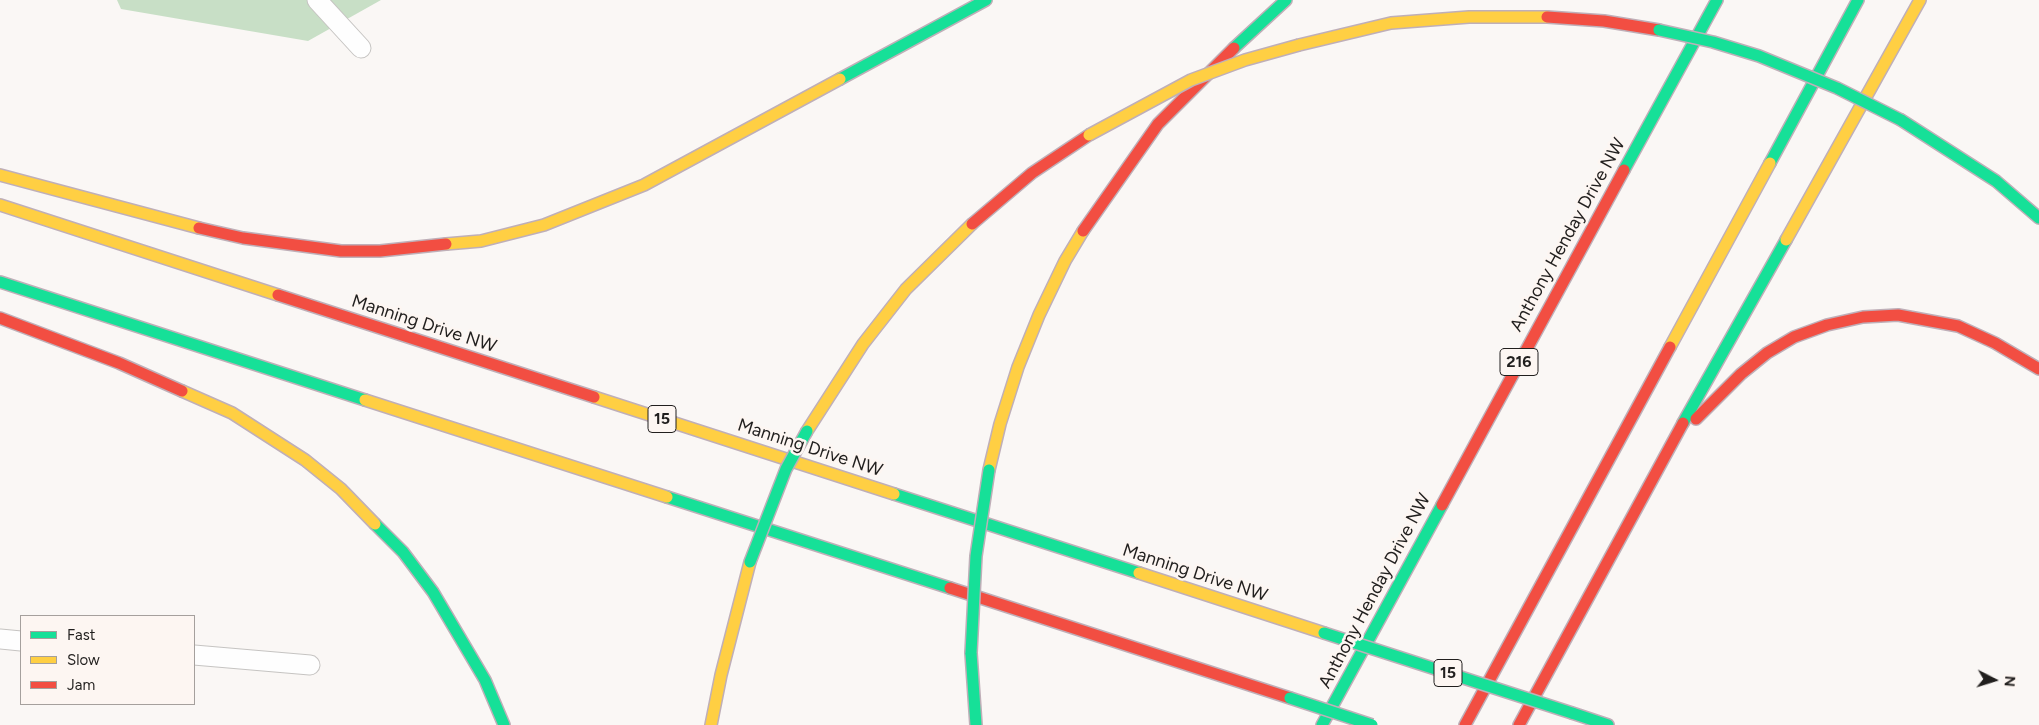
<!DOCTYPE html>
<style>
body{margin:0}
#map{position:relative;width:2039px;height:725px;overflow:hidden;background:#faf7f5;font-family:Figtree,sans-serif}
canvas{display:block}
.legend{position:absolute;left:20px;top:615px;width:175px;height:90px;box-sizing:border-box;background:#fdf6f2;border:1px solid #a5a09d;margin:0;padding:6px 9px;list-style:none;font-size:15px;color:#211f1e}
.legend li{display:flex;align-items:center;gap:10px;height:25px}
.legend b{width:25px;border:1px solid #a5a09d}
.north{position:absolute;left:1969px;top:655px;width:50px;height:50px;-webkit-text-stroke:4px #fdf6f2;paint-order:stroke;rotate:95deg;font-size:14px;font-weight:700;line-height:20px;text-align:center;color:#211f1e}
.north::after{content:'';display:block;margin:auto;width:18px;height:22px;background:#211f1e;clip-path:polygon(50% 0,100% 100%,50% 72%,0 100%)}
</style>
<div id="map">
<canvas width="2039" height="725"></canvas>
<ul class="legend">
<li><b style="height:6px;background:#16e098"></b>Fast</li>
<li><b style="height:6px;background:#ffcf43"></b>Slow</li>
<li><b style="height:6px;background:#f24e42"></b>Jam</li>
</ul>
<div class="north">N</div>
</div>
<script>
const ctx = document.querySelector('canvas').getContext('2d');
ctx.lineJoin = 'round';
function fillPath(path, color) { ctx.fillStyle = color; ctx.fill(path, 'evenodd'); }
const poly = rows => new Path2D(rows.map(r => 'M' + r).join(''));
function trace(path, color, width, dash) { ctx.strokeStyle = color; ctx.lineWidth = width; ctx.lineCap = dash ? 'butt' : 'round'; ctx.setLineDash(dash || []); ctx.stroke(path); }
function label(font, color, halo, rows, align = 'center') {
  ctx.font = font + ' Figtree,sans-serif'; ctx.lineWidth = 5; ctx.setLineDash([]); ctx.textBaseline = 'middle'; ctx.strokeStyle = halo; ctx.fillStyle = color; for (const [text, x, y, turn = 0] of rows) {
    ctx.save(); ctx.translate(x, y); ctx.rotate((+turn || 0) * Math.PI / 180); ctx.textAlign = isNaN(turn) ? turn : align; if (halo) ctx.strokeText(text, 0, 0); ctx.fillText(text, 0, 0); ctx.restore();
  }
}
const forest = poly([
 [117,0,381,0,308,41,121,9]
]);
const street = poly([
 [317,0,361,48],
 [0,639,21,641],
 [194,655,310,665]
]);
const fast = poly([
 [1234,48,1286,0],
 [840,79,986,0],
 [1901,120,1996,181,2039,218],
 [1770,163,1858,0],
 [1624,170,1717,0],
 [0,282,365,400],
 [1683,423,1786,240],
 [894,494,1139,573],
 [667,497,950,588],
 [375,524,403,552,433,592,485,680,504,725],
 [971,653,976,725],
 [1572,713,1608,725],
 [1322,725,1442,505]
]);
const slow = poly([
 [1299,45,1391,23,1469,17,1547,17],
 [0,175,199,228],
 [0,205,278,295],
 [1786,240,1920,0],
 [446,244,481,241,544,225,644,185,840,79],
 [1670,347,1770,163],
 [182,391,232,413,305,460,341,489,375,524],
 [594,397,894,494],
 [365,400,667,497],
 [807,431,863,344,906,289,972,224],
 [989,470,1000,424,1018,367,1039,315,1065,261,1083,231],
 [1139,573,1324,633],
 [711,725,721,675,750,562]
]);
const jam = poly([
 [1547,17,1604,21,1659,30],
 [972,224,1032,173,1089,135],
 [199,228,243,238,341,251,380,251,446,244],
 [1083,231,1158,124,1234,48],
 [278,295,594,397],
 [0,318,119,363,182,391],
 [1696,419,1741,374,1767,353,1794,337,1827,325,1863,317,1898,315,1958,326,1995,343,2039,369],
 [1442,505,1624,170],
 [950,588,1290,698],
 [1465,725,1670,347],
 [1519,725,1683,423]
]);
const fastBridge = poly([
 [1659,30,1713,42,1759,56,1837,88,1901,120],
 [750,562,786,469,807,431],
 [1324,633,1572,713],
 [971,653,976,556,989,470],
 [1290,698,1372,725]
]);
const slowBridge = poly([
 [1089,135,1191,80,1245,60,1299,45]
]);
const shields = [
 [1519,362,38],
 [662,419,28],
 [1448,673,28]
];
const shieldNames = [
 ["216",1519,362],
 ["15",662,419],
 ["15",1448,673]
];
const streetNames = [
 ["Anthony Henday Drive NW",1568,235,-61],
 ["Manning Drive NW",424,324,18],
 ["Manning Drive NW",810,448,18],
 ["Manning Drive NW",1195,573,18],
 ["Anthony Henday Drive NW",1375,591,-62]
];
fillPath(forest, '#c8dfc6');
trace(street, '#c6c4c2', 21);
trace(fast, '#bfafb8', 14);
trace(slow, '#bfafb8', 14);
trace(jam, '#bfafb8', 14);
trace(street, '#fefefe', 19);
trace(fast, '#16e098', 11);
trace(slow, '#ffcf43', 11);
trace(jam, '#f24e42', 11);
trace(fastBridge, '#bfafb8', 14, []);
trace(slowBridge, '#bfafb8', 14, []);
trace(fastBridge, '#16e098', 11);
trace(slowBridge, '#ffcf43', 11);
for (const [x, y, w] of shields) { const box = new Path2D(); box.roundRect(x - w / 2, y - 13.5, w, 27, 4); ctx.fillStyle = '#fdf6f2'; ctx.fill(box); trace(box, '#211f1e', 1); }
label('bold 16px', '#211f1e', null, shieldNames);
label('18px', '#211f1e', '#fdf6f2', streetNames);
</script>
